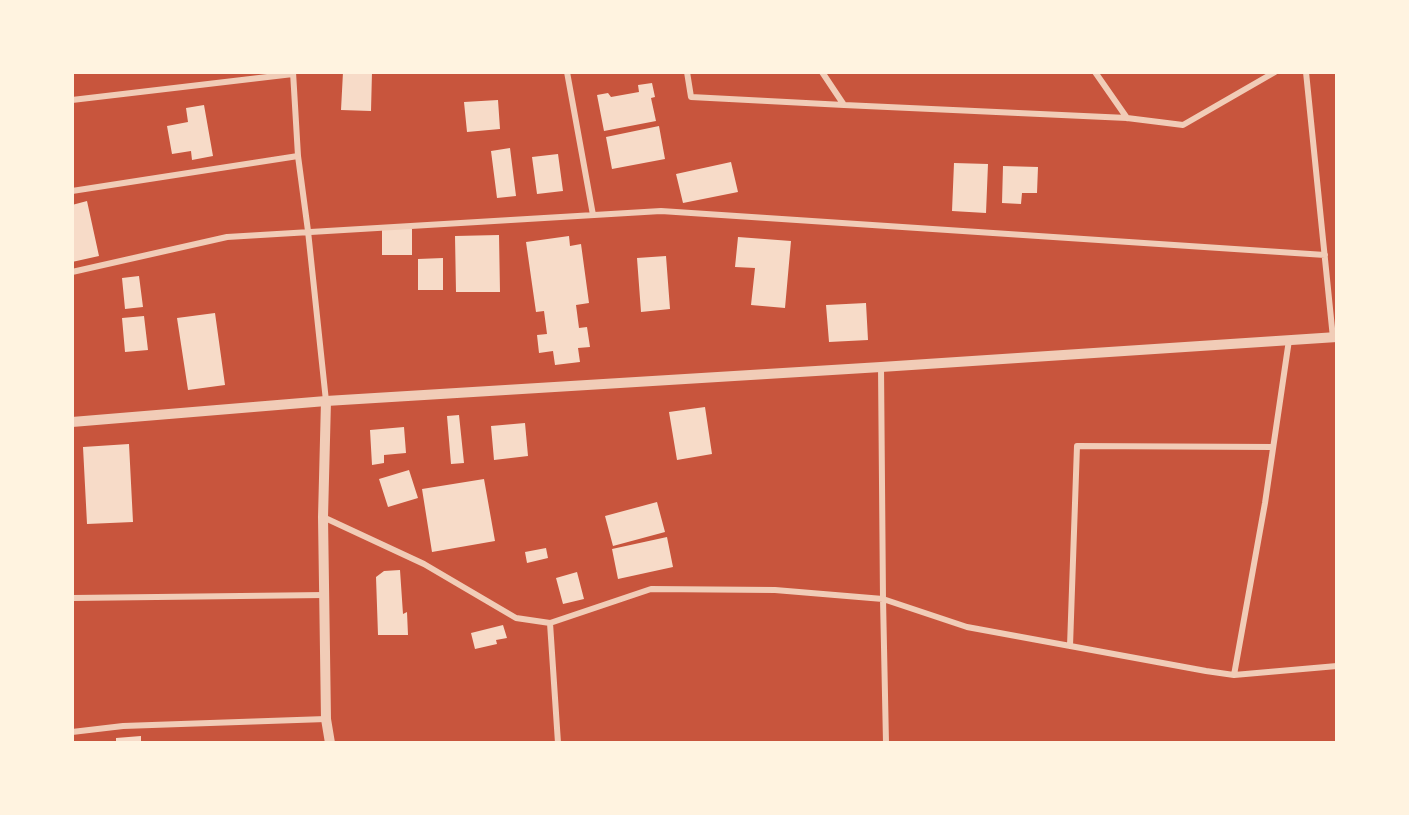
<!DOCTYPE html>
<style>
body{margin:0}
#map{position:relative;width:1409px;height:815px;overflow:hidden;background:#c8553d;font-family:Arial,sans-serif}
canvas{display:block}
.frame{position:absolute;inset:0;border:74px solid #fff3e0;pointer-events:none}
</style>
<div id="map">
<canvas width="1409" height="815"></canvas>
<div class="frame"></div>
</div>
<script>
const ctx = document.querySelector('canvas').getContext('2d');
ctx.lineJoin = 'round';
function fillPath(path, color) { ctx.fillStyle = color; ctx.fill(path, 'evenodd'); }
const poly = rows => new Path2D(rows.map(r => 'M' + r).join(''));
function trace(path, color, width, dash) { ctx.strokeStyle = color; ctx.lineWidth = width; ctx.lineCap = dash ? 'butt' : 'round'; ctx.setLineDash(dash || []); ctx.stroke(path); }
const building = poly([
 [343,72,372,72,371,111,341,110],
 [652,83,655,97,651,98,656,121,604,131,597,95,608,93,611,97,639,92,638,85],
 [498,100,500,129,467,132,464,102],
 [204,105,213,156,192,160,191,151,172,154,167,126,188,122,186,108],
 [659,126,665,159,612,169,606,137],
 [510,148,516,196,497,198,491,151],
 [558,154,563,191,537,194,532,157],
 [731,162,738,192,683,203,676,174],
 [954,163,988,164,986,213,952,211],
 [1003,166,1038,167,1037,193,1022,193,1021,204,1002,203],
 [87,201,99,256,72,262,72,205],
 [382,229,412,229,412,255,382,255],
 [499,235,500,292,456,292,455,236],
 [569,236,570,246,581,244,589,303,576,305,579,328,587,327,590,347,578,348,580,362,555,365,553,351,539,353,537,335,547,334,544,311,536,312,526,242],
 [738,237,791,241,785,308,751,305,755,268,735,267],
 [666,256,670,309,641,312,637,258],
 [443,258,443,290,418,290,418,259],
 [139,276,143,307,125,309,122,278],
 [866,303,868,340,829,342,826,305],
 [215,313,225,385,188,390,177,318],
 [144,316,148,350,125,352,122,318],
 [705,407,712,454,677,460,669,412],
 [459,415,464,463,451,464,447,416],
 [525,423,528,456,494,460,491,426],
 [404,427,406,453,384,455,384,463,372,465,370,430],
 [129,444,133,522,87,524,83,447],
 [409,470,418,498,388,507,379,479],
 [484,479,495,541,432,552,422,489],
 [657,502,665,532,613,546,605,516],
 [667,537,673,567,618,579,612,549],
 [546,548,548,558,527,563,525,552],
 [400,570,403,614,407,612,408,635,378,635,376,577,384,571],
 [577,572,584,599,563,604,556,578],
 [503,625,507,638,496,640,497,644,475,649,471,633],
 [141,736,141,743,116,743,116,738]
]);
const minor = poly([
 [293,72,298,156,308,231,326,401],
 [567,72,593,215],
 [687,72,691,97,844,105],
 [822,72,844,105,1127,118,1183,125,1275,72],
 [1095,72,1127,118],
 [1306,72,1333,338],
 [72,100,293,74],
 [72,191,298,156],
 [72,272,227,237,661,211,1325,255],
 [881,367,883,599,886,743],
 [323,517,424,564,516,618,550,623,651,589,775,590,883,599,967,627,1206,671,1234,675,1337,666],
 [72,598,325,595],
 [550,623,558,743],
 [1070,646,1077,446,1273,447],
 [1234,675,1265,503,1289,340],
 [72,732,123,726,326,719]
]);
const tertiary = poly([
 [326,401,323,517,326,719,330,743],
 [72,422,326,401,881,367,1337,337]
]);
fillPath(building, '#f7dbc8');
trace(minor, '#f1ccb7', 6);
trace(tertiary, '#f1ccb7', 10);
</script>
